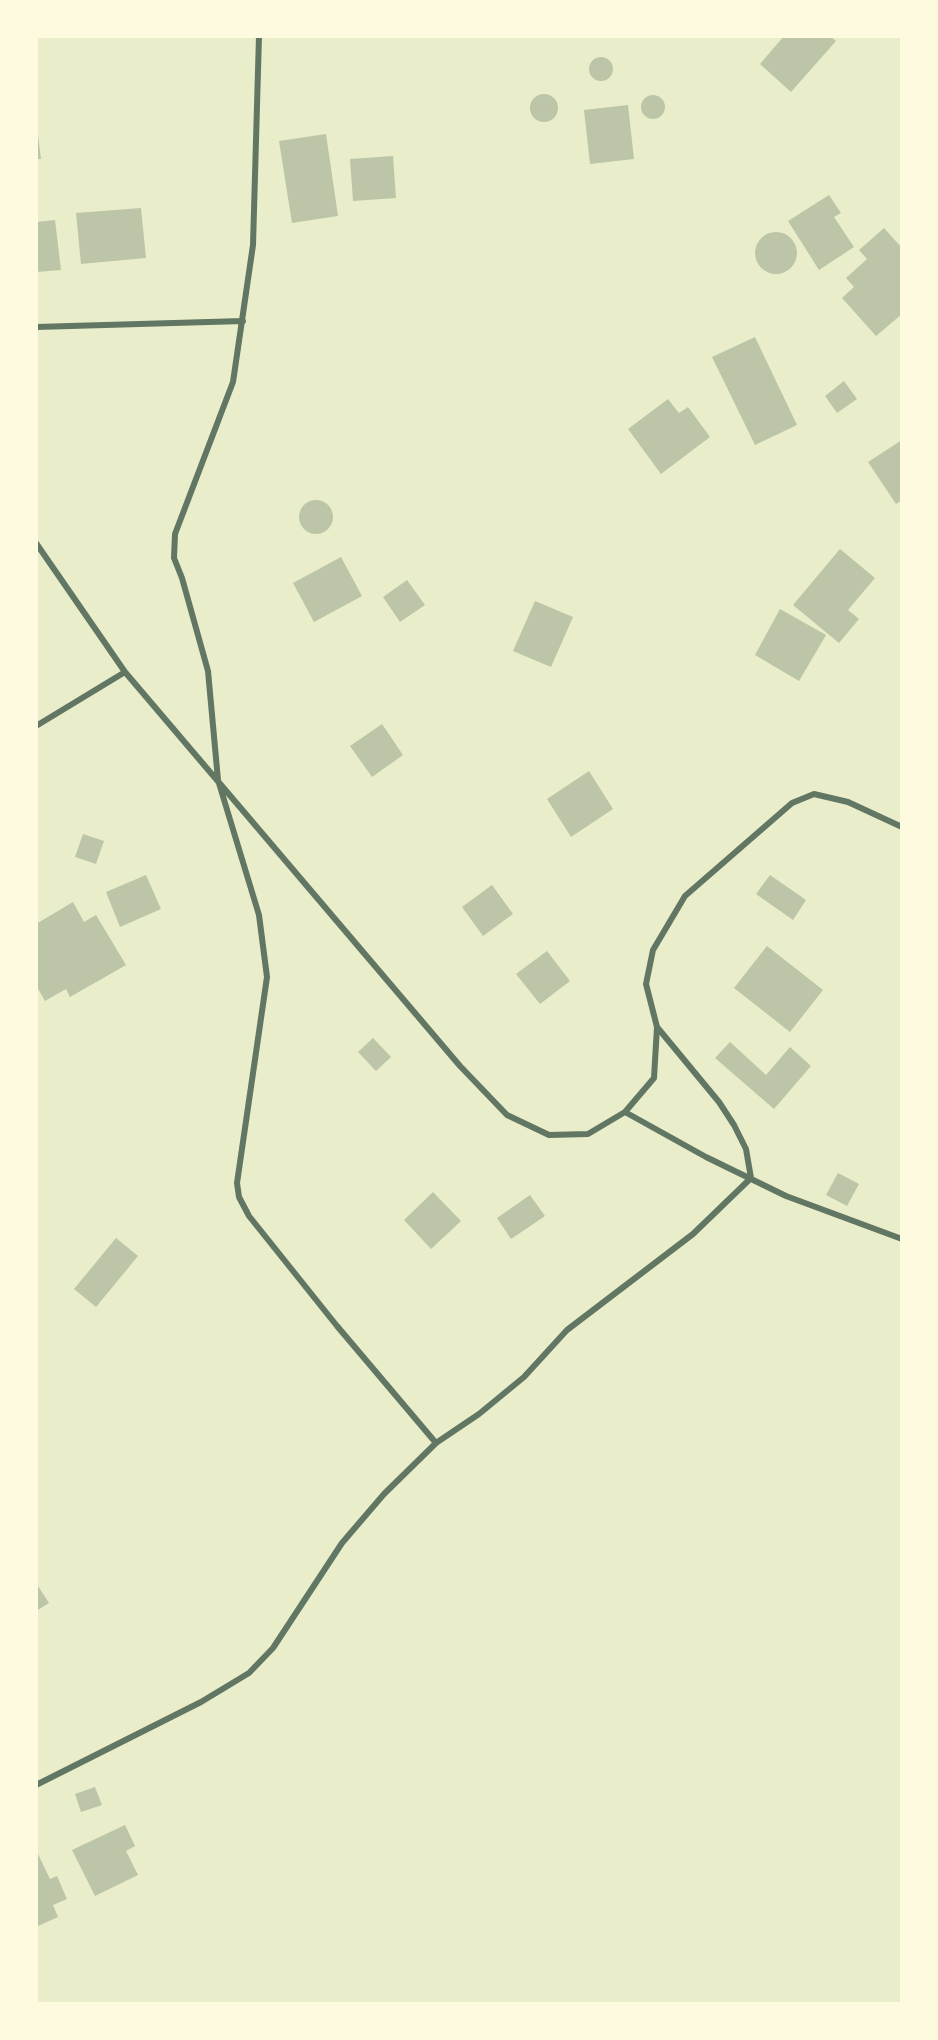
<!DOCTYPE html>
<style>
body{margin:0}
#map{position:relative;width:938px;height:2040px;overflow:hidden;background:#e9edc9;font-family:"Sofia Sans Condensed",sans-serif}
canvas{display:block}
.frame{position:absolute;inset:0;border:38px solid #fefae0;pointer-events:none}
</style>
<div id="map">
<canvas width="938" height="2040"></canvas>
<div class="frame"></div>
</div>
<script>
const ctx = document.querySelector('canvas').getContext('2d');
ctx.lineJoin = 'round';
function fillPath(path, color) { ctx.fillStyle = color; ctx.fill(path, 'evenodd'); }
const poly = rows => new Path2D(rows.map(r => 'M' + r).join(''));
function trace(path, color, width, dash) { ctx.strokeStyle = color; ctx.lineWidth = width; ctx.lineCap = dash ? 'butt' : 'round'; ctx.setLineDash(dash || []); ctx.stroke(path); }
const building = poly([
 [784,36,830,36,836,41,791,92,760,64],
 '589 69a12 12 0 1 1 24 0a12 12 0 1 1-24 0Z',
 '530 108a14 14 0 1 1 28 0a14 14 0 1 1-28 0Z',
 '641 107a12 12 0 1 1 24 0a12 12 0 1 1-24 0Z',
 [628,105,634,159,590,164,584,110],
 [36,127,37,127,41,159,36,159],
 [326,134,338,216,292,223,279,141],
 [393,156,396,198,353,201,350,159],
 [829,195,841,213,834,217,854,247,819,270,788,221],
 [141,208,146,258,81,264,76,213],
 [55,220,61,270,36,272,36,222],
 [884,228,902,248,902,314,876,336,842,298,854,287,846,278,867,259,859,250],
 '755 253a21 21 0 1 1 42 0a21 21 0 1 1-42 0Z',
 [755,337,797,425,755,445,712,357],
 [844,381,857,399,837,413,825,396],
 [668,399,679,413,688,407,710,437,661,474,628,429],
 [902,440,902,500,896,504,868,462],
 '299 517a17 17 0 1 1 34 0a17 17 0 1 1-34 0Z',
 [840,549,875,578,848,610,859,619,839,643,793,605],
 [341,557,362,596,314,622,293,583],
 [407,580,425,605,400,622,383,597],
 [535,601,573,617,551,667,513,651],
 [780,609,826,635,799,681,755,655],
 [382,724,403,755,372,777,350,746],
 [589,771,613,809,571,837,547,799],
 [83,834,104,841,96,864,75,857],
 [146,875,161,909,120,927,106,892],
 [770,875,806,900,793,920,756,894],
 [492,885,513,914,483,936,462,907],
 [73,902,84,922,96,915,126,965,70,997,66,989,45,1001,36,985,36,924],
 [767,946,823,990,790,1032,734,988],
 [547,951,570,981,540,1004,516,974],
 [373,1038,391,1057,376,1071,358,1052],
 [730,1042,766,1075,790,1047,811,1066,774,1109,715,1058],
 [838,1173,859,1184,847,1206,826,1195],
 [433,1192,461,1221,431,1249,404,1220],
 [530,1195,545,1216,511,1239,497,1218],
 [116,1238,138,1256,96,1307,74,1289],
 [36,1583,49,1603,36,1611],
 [95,1787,102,1805,81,1812,75,1794],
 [125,1825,135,1846,126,1851,138,1875,95,1896,72,1850],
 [38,1854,50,1879,57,1876,67,1899,53,1905,58,1917,36,1927,36,1855]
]);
const minor = poly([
 [259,36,253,245,233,382,175,534,174,558,182,578,208,671,218,780,259,915,267,977,237,1183,239,1197,249,1216,337,1326,436,1443],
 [36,327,243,321],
 [36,543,125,672,460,1066,507,1115,549,1135,588,1134,625,1112,654,1078,657,1027,646,984,653,950,685,896,792,803,814,794,848,802,902,827],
 [36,726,125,672],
 [625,1112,706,1157,786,1196,902,1239],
 [36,1785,201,1702,249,1673,273,1648,342,1543,384,1494,436,1443,479,1414,524,1377,567,1330,693,1234,751,1178,746,1149,734,1125,719,1102,657,1027]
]);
fillPath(building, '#bcc5a7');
trace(minor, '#617663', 6);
</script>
